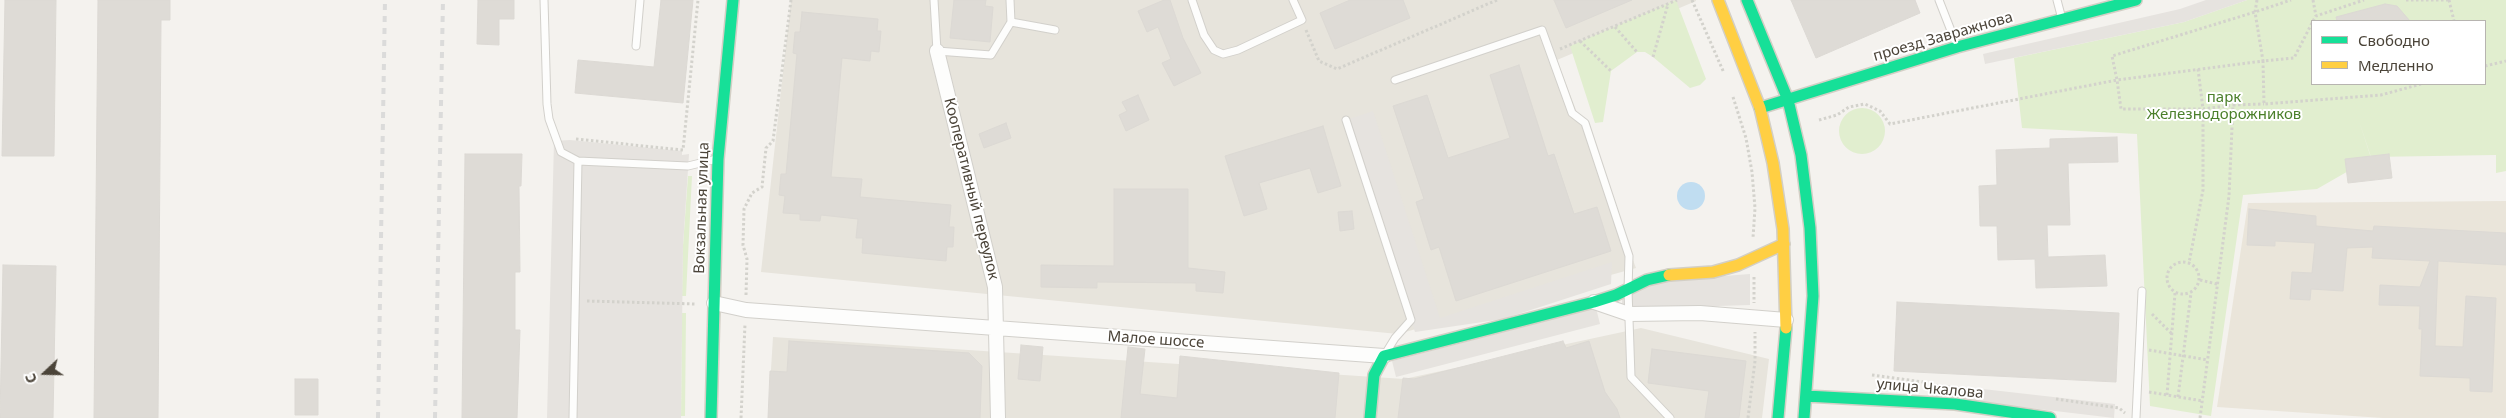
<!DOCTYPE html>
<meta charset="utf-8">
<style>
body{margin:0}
#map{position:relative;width:2506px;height:418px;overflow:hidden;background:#f4f2ee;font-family:"Noto Sans",sans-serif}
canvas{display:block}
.legend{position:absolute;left:2311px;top:20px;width:175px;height:65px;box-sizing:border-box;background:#fff;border:1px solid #b7b4b0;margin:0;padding:6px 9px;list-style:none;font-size:15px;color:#4b4439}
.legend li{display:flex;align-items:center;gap:10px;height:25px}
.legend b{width:25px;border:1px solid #b7b4b0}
.north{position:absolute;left:20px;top:348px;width:50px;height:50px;-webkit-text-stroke:4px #fff;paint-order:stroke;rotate:249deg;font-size:14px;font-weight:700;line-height:20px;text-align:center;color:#4b4439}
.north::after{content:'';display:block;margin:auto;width:18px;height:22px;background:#4b4439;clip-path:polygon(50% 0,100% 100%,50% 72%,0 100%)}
</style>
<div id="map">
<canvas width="2506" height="418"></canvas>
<ul class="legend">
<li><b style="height:6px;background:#16e098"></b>Свободно</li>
<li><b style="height:6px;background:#ffcf43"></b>Медленно</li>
</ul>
<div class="north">С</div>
</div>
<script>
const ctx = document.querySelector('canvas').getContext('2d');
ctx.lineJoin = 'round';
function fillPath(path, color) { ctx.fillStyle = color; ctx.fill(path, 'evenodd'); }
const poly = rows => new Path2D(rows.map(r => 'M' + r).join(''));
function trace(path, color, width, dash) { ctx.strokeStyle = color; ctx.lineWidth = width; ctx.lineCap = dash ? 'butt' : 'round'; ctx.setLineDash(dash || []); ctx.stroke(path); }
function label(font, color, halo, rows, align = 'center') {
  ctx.font = font + ' "Noto Sans",sans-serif'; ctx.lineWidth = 4; ctx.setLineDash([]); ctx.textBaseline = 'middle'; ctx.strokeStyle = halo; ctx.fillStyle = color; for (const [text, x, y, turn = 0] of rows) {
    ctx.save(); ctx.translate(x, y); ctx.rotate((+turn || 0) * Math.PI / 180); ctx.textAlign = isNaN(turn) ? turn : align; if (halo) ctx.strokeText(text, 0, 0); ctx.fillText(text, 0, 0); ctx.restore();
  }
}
const residential = poly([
 [791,0,1696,0,1696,1,1557,60,1636,268,1398,334,761,272],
 [1641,328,1769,359,1762,418,768,418,773,337,1404,379]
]);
const education = poly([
 [2506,201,2506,418,2383,418,2217,407,2248,203]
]);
const green = poly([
 [1676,0,1706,79,1700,85,1690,88,1653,57,1645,52,1637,52,1611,71,1603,122,1595,123,1570,46],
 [2247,0,2506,0,2506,171,2496,173,2496,155,2371,157,2359,121,2371,158,2317,189,2243,195,2211,416,2150,406,2137,134,2022,128,2014,58,2184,22],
 [2312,21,2485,21,2485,84,2312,84],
 '1839 131a23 23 0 1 1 46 0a23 23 0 1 1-46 0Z',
 [688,176,692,176,686,296,682,296,683,245],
 [682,313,686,313,685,416,681,416]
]);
const parking = poly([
 [2206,0,2247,0,2184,22,1985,64,1983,54,2180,9],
 [1373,111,1440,318,1612,262,1611,284,1503,319,1415,332,1346,120],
 [570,140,682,151,682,155,689,154,683,245,681,418,547,418,554,141],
 [1750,274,1750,305,1622,309,1622,299,1659,281],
 [1596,308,1600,324,1396,377,1392,361],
 [1930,383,2115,404,2114,418,1929,396]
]);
const water = poly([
 '1677 196a14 14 0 1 1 28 0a14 14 0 1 1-28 0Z'
]);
const building = poly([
 [5,0,56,0,54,156,2,156,5,0],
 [98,0,170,0,170,20,161,20,158,418,94,418,98,0],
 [478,0,514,0,514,19,499,19,499,45,477,44,478,0],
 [661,0,693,0,683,103,575,93,578,60,654,67,661,0],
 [954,0,986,0,985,6,993,7,990,42,950,38,954,0],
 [1164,0,1170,0,1183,38,1201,73,1174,86,1162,63,1171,59,1158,27,1147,32,1138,11,1164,0],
 [1350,0,1403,0,1410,18,1335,49,1320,13,1350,0],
 [1554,0,1632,0,1566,28,1554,0],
 [1791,0,1915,0,1920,13,1816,58,1791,0],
 [2385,4,2397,6,2410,21,2337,21,2336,17,2385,4],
 [802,12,878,19,877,31,881,31,879,52,871,51,870,61,842,58,831,177,862,179,860,197,951,205,949,227,954,227,953,247,947,247,946,261,862,253,863,238,856,238,858,219,821,215,820,221,800,220,800,214,783,213,785,196,779,195,781,174,786,174,797,54,793,53,795,32,800,32,802,12],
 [1519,65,1548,156,1554,154,1574,214,1597,207,1611,251,1456,301,1439,247,1431,250,1416,202,1424,199,1393,106,1427,95,1448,158,1510,138,1490,75,1519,65],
 [1138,95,1149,120,1126,131,1119,115,1127,111,1122,102,1138,95],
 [1006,123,1011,138,984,148,979,134,1006,123],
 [1323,126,1341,186,1318,193,1310,168,1259,183,1267,209,1244,216,1225,156,1323,126],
 [2117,137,2118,162,2068,163,2070,225,2047,225,2048,257,2105,255,2107,286,2036,288,2035,259,1998,260,1997,226,1980,226,1979,186,1997,185,1996,150,2050,148,2050,139,2117,137],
 [465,154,522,154,521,186,519,186,520,272,515,272,515,330,520,330,517,418,462,418,465,154],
 [2389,154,2392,178,2348,183,2345,159,2389,154],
 [1114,189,1188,189,1188,268,1225,272,1223,293,1196,291,1196,283,1097,282,1097,288,1041,287,1041,265,1114,266,1114,189],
 [2249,209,2316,216,2316,226,2373,231,2374,226,2506,233,2506,265,2438,261,2435,346,2463,347,2466,296,2496,298,2492,392,2470,391,2470,378,2420,376,2422,329,2419,329,2420,306,2379,305,2380,285,2420,287,2430,261,2372,258,2373,247,2347,248,2343,291,2311,289,2310,300,2290,299,2292,272,2312,273,2315,243,2275,241,2275,246,2247,245,2249,209],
 [1352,211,1354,229,1340,231,1338,212,1352,211],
 [3,265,56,266,53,418,0,418,3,265],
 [1897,302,2119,313,2116,382,1894,371,1897,302],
 [789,341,969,353,982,366,980,418,768,418,770,371,787,372,789,341],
 [1563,341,1566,348,1589,341,1605,392,1617,409,1620,418,1398,418,1403,378,1414,379,1563,341],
 [1021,345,1043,347,1040,381,1018,379,1021,345],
 [1128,347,1145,349,1140,394,1177,398,1180,356,1339,373,1335,418,1121,418,1128,347],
 [1652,349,1746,361,1739,418,1705,418,1709,391,1648,383,1652,349],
 [295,379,318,379,318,415,295,415,295,379]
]);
const path = poly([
 [1692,0,1724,73],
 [2257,0,2255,12,2263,61,2117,80,2112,56,2255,12,2291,0],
 [2313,0,2316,16],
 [2406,0,2450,0],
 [2449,0,2454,21],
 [2313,21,2316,16,2364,0],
 [2312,23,2294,58,2263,61,2264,104,2381,95,2421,84],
 [1615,27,1637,52],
 [1306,30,1319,61,1337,69,1497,0],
 [1580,41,1611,71],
 [1560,49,1677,0],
 [1653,57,1668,4],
 [2485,66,2506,61],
 [2198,69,2203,109,2233,105],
 [1733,97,1746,138,1752,172,1755,208,1753,238],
 [1819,120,1837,115,1849,107,1865,104,1880,111,1890,124,2117,80,2121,109,2203,109,2203,190,2189,263],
 [576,139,683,150,698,0],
 '2167 278a16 16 0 1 1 32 0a16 16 0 1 1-32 0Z',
 [1754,277,1754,303],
 [2200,280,2217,284],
 [746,295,747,259,743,245,744,209,752,193,762,187,766,148,773,141,791,0],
 [587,301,696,304],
 [2152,314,2172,334],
 [2149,350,2208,360],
 [1872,375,1923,382],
 [2149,392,2203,401],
 [2167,395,2175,293],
 [2178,397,2191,293],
 [2056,399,2119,408,2125,413],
 [741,418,745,324],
 [1748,418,1755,361,1755,332],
 [2200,418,2229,196,2233,105,2264,104]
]);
const lane = poly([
 [544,0,547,104,549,119,561,152,578,161],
 [934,0,937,51,991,55,1011,22,1010,0],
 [1192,0,1204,35,1214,50,1223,54,1238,50,1302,20,1293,0],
 [1939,0,1957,46],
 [2057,0,2062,19],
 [1011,22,1055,30],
 [636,46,640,0],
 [1395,80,1542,30,1572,113,1585,123,1629,256,1628,290,1631,377,1670,418],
 [1346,120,1411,320,1395,338,1387,351],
 [573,418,578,161,688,166,717,159],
 [2136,418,2142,291]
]);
const street = poly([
 [937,51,995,287,998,418],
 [1594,302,1629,314,1700,313,1786,320],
 [714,303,746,310,1384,356]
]);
const fast = poly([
 [1747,0,1788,100,1801,155,1810,228,1813,296,1804,418],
 [1760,108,1957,47,2136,0],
 [1806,396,1955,404,2050,418],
 [711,418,718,159,733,0],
 [1370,418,1374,375,1384,356,1594,302,1616,295,1647,280,1669,275],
 [1778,418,1786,328]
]);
const slow = poly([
 [1718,0,1760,108,1773,163,1783,229,1786,328],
 [1669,275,1713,272,1738,265,1784,244]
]);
const rail = poly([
 [378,418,385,0],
 [435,418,443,0]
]);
const streetNames = [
 ["проезд Завражнова",1943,37,-16],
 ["Кооперативный переулок",971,189,76],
 ["Вокзальная улица",702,208,-88],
 ["Малое шоссе",1156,340,4],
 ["улица Чкалова",1930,389,5]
];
const parkNames = [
 ["парк",2224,98],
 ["Железнодорожников",2224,115]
];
fillPath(residential, '#e7e4dc');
fillPath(education, '#eae5da');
fillPath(green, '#e1eecf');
fillPath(parking, '#e6e3df');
fillPath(water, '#c0ddf1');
fillPath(building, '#dedbd6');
trace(building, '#dcd9d4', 1);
trace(lane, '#d2d0cb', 9);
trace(street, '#d2d0cb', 16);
trace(fast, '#d3cfc5', 14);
trace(slow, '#d3cfc5', 14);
trace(path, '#d3d2cc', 3, [2.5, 2.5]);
trace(lane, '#fdfdfc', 7);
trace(street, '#fdfdfc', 14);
trace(fast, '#16e098', 11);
trace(slow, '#ffcf43', 11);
trace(rail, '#dbdbda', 4, [6, 6]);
label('15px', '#4b4439', '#fff', streetNames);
label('15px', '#4a7f2a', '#fff', parkNames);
</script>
